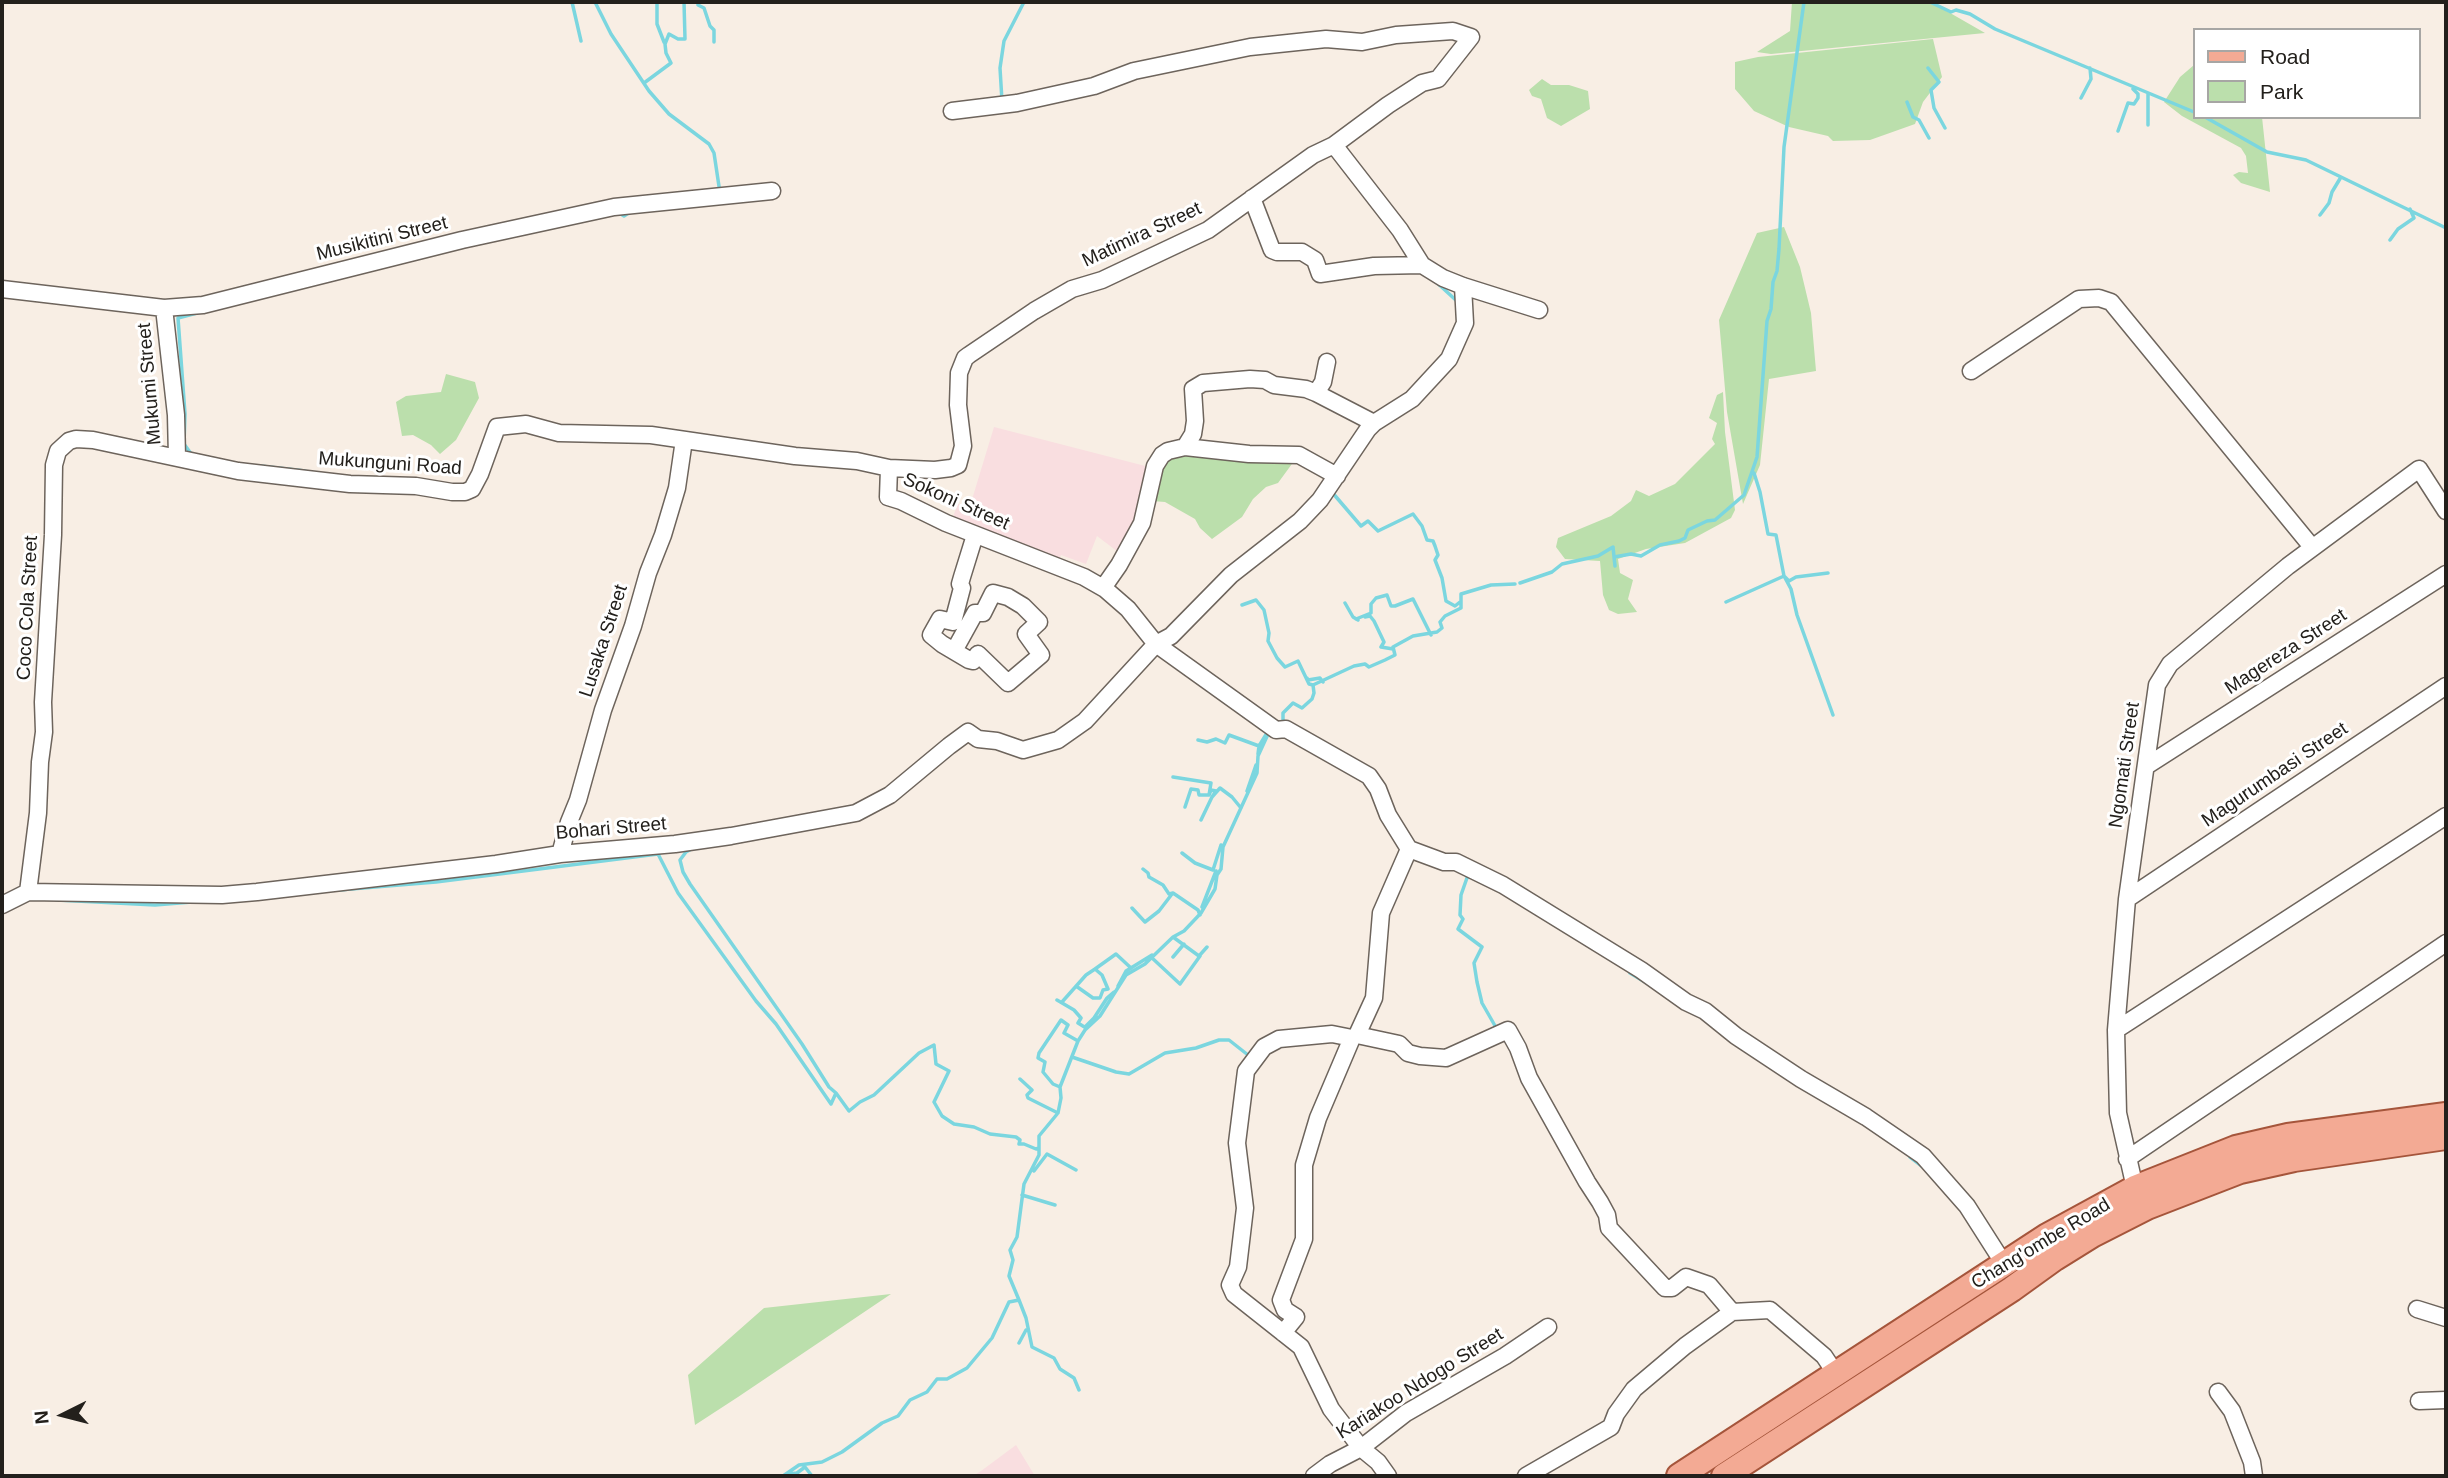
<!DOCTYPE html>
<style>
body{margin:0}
#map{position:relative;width:2448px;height:1478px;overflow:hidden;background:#f8eee4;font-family:Arial,sans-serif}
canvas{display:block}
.frame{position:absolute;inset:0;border:4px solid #23201c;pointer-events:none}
.legend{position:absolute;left:2193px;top:28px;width:228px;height:91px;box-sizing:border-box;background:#fff;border:2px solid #a7a6a4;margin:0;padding:9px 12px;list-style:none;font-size:21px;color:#23201c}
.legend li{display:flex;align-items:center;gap:14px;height:35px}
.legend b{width:35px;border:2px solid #a7a6a4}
.north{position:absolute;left:28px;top:1380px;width:70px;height:70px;-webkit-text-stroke:5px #fff;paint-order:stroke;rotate:264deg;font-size:19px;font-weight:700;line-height:28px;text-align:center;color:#23201c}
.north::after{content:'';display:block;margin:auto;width:24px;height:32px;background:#23201c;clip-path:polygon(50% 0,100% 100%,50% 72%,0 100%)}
</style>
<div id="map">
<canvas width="2448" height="1478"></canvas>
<div class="frame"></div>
<ul class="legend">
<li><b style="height:9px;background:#f3aa94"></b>Road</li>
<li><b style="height:19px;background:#bbdfac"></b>Park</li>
</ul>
<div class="north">N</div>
</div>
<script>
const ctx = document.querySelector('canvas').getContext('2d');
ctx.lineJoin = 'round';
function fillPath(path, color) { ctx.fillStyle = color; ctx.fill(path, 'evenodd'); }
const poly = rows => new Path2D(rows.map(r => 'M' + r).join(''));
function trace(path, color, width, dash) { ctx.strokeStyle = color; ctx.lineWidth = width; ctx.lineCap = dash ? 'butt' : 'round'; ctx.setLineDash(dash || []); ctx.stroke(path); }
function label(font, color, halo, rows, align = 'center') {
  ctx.font = font + ' Arial,sans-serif'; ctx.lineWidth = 6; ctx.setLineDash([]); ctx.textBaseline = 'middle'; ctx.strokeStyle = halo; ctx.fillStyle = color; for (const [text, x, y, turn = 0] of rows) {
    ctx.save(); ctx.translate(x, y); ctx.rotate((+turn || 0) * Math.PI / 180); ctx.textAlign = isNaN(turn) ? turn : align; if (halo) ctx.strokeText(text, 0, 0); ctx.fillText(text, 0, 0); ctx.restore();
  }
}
const education = poly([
 [994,427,1153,468,1140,519,1122,555,1097,536,1086,564,1061,555,1056,567,950,524,958,504,970,506],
 [1016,1445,1035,1476,973,1476,981,1471]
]);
const green = poly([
 [1792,2,1931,2,1985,33,1771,54,1757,52,1790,31],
 [1933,39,1942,77,1923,102,1915,124,1870,140,1833,141,1828,136,1789,127,1754,111,1735,89,1735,62,1758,57],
 [2194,65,2194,117,2262,117,2270,192,2241,183,2233,175,2239,172,2248,173,2246,156,2241,148,2182,116,2164,102,2180,77],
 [1542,79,1551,85,1569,85,1588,91,1590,109,1561,126,1547,118,1541,99,1532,96,1529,90],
 [1784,227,1800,267,1811,313,1816,371,1769,379,1760,465,1743,504,1727,412,1719,320,1757,233],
 [446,374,475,382,479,398,456,440,440,454,431,445,413,435,402,436,396,402,406,396,441,392],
 [1723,392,1725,432,1735,510,1731,518,1685,543,1646,549,1618,559,1620,573,1633,580,1628,599,1637,612,1618,614,1609,610,1603,595,1600,561,1565,559,1556,547,1558,538,1611,516,1631,501,1636,490,1649,496,1675,484,1715,444,1712,439,1717,423,1709,418,1717,395],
 [1169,454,1297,457,1278,483,1266,487,1253,499,1242,517,1212,539,1200,528,1195,519,1165,502,1152,501,1156,470],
 [891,1294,738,1397,695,1425,688,1375,764,1308]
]);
const stream = poly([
 [572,2,581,41],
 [595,2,611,34,649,91,669,114,709,144,714,153,720,193],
 [657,2,657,24,664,42],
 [698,2,698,5,704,8,710,26,714,30,714,42],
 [1930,2,1951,12,1956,10,1970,14,1995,29,2194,112],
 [1928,68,1939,82,1931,90,1934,108,1945,128],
 [644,83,671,63,666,53,665,44,669,34,678,39,685,39,684,2],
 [2081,98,2091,79,2090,68],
 [1002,101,1000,68,1004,41,1024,2],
 [1907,102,1913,117,1919,120,1929,138],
 [2205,117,2267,152,2306,160,2446,228],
 [2148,125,2148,93],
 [2118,131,2128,103,2134,104,2138,98,2138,94,2133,89],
 [616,211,624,216,630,212],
 [2320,215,2329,203,2332,192,2341,177],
 [2390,240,2398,229,2414,218,2410,209],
 [1434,280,1459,303],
 [192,455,184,444,185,414,178,318,197,313],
 [260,466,305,471],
 [1754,473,1760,492,1768,534,1776,535,1784,576,1789,581,1796,577,1828,573],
 [1331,491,1361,526,1368,521,1378,531,1413,514,1422,526,1427,540,1433,541,1435,546,1438,555,1435,560,1442,578,1446,601,1455,606,1460,602],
 [1520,583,1552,572,1562,564,1598,556,1613,547,1615,566,1614,557,1631,554,1641,556,1660,545,1679,541,1685,538,1688,530,1707,521,1715,520,1744,495,1757,457,1767,321,1771,309,1773,282,1777,271,1779,249,1784,147,1804,2],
 [1726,602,1784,576,1791,589,1797,615,1833,715],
 [1345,603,1353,617,1358,620],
 [1242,605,1256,600,1264,610,1269,633,1268,641,1277,658,1285,667,1298,661,1309,684,1313,685],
 [1365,617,1370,616,1374,621,1384,642,1381,647,1393,649],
 [1356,619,1371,613,1371,604,1376,598,1387,595,1391,606,1395,606,1413,599,1431,635],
 [1307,678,1308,680,1320,678,1323,682],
 [1283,723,1283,713,1293,703,1302,708,1312,699,1314,693,1313,685,1354,666,1365,664,1369,667,1385,660,1395,655,1393,647,1413,636,1437,632,1442,628,1440,622,1445,616,1461,608,1461,594,1491,585,1515,584],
 [1198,740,1207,742,1216,739,1225,743,1229,735,1259,746],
 [1258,754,1259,746,1267,733],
 [1173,777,1211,783,1209,795,1211,790,1216,791,1212,797,1220,788,1232,797,1241,808],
 [1247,791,1256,765],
 [1185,807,1191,789,1198,790,1199,795,1209,795],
 [1201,820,1212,797],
 [693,848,686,852,680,860,683,872,690,884,802,1044,829,1087,836,1093,849,1111,860,1102,874,1095,919,1053,934,1045,936,1064,949,1071,934,1102,942,1116,954,1124,974,1127,990,1134,1016,1137,1020,1140,1019,1144,1024,1144,1036,1149,1039,1148],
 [1182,853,1195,863,1213,870],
 [1143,869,1148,873,1149,877,1163,885,1169,894,1173,893,1198,910,1200,915],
 [1213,870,1221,845],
 [1468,875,1461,895,1460,915,1463,919,1458,929,1482,947,1474,963,1477,982,1482,1003,1498,1031],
 [339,890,436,882,658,854,678,893,756,1001,776,1024,831,1104,836,1093],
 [57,900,155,905,192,902],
 [1202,907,1216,871],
 [1132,908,1145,922,1159,911,1172,894],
 [1173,937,1199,956,1207,947],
 [1151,957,1180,984,1200,956],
 [1173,957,1184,944],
 [1095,969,1116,954,1131,968],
 [1630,973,1650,985],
 [1076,986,1093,998,1100,998,1103,990,1108,989],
 [1118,986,1126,971,1152,955],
 [1057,1000,1074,1010,1081,1018,1078,1023,1086,1028],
 [1062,1002,1086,975,1095,969,1102,975,1108,989],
 [1085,1027,1094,1018,1107,998,1114,992],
 [1072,1057,1116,1072,1129,1074,1165,1053,1196,1048,1219,1040,1229,1040,1248,1055],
 [1020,1079,1032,1090,1027,1095,1028,1098,1058,1113],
 [1060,1087,1053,1084,1043,1072,1045,1062,1038,1058,1039,1053,1061,1020,1068,1025,1064,1033,1078,1041],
 [1910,1157,1923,1167],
 [1034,1171,1047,1154,1076,1170],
 [1022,1195,1055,1205],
 [1019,1300,1026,1318,1032,1347,1054,1358,1060,1369,1074,1378,1079,1390],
 [1019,1343,1026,1330],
 [789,1474,797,1473,805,1467,812,1476],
 [783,1476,799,1465,822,1462,842,1452,882,1423,898,1416,910,1400,927,1392,937,1379,947,1379,967,1368,992,1338,1009,1302,1019,1300,1009,1276,1013,1260,1010,1250,1017,1237,1024,1184,1039,1155,1039,1136,1058,1113,1061,1098,1060,1087,1078,1041,1085,1030,1100,1016,1126,975,1145,964,1173,937,1184,931,1201,913,1215,889,1217,875,1221,869,1223,847,1257,773,1258,756,1269,732]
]);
const minor = poly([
 [1334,145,1400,230,1422,265,1443,278,1463,286,1539,310],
 [1252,198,1272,250,1277,252,1302,252,1315,260,1320,274,1374,266,1422,265],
 [2,289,164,308,203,305,462,240,614,207,772,191],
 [164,308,176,415,177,457],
 [1971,371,2079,299,2099,298,2111,302,2312,547],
 [1316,393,1374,423],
 [1185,447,1249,454,1299,455,1337,476],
 [889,468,935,470,951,468,958,465,963,446,958,405,959,373,965,358,969,355,1034,311,1072,289,1102,280,1208,230,1313,155,1334,145,1388,105,1422,83,1438,79,1471,37,1453,31,1396,35,1362,42,1326,39,1250,47,1134,71,1094,86,1017,103,952,111],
 [1103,588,1119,565,1142,523,1155,466,1162,455,1168,451,1185,447,1193,434,1195,421,1193,389,1203,383,1250,379,1265,380,1274,385,1306,389,1316,393,1323,382,1327,362],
 [954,651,975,613,983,613,993,593,1008,597,1023,606,1039,622,1026,634,1041,655,1008,683,978,654,973,661,969,660,942,644,931,635,940,619,953,622,962,588,960,584,962,577,975,535],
 [2148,765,2446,574],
 [560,854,569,822,578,800,603,710,633,626,648,573,663,535,677,488,684,440],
 [28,892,38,813,40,762,44,732,43,702,53,535,54,465,58,451,69,441,76,439,93,440,238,471,350,484,416,486,452,492,465,492,472,489,480,474,497,427,526,424,559,433,651,435,795,456,857,461,889,468,888,497,901,501,946,523,1084,577,1105,589,1128,609,1156,644,1276,730,1286,729,1369,776,1378,789,1388,815,1409,849,1444,862,1456,862,1503,885,1641,970,1686,1002,1705,1011,1736,1036,1801,1079,1866,1117,1923,1156,1967,1206,2004,1264],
 [2127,899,2446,686],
 [2,905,28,892,222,895,257,892,496,864,560,854,675,844,731,836,856,813,890,795,949,746,968,732,978,739,997,741,1023,750,1058,740,1085,721,1156,644,1171,636,1231,575,1300,521,1320,500,1368,429,1374,423,1412,399,1449,359,1465,323,1463,286],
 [2116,1030,2446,816],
 [1357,1035,1399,1044,1408,1053,1420,1056,1446,1058,1508,1030,1518,1048,1529,1078,1587,1182,1600,1202,1607,1215,1609,1228,1665,1288,1672,1288,1686,1277,1709,1285,1732,1312],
 [1352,1038,1332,1034,1279,1039,1264,1047,1246,1071,1237,1143,1245,1208,1238,1267,1230,1285,1234,1294,1301,1347,1331,1409,1361,1448,1378,1462,1388,1476],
 [2127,1159,2446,943],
 [2135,1188,2118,1113,2116,1030,2127,899,2157,685,2170,664,2288,566,2419,469,2446,511],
 [2417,1309,2446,1318],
 [1283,1333,1296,1317,1285,1310,1281,1300,1304,1239,1304,1165,1318,1118,1352,1038,1357,1035,1374,998,1381,913,1409,849],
 [2218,1392,2232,1411,2252,1462,2254,1476],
 [2419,1401,2446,1400],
 [1314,1476,1330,1464,1361,1448,1406,1413,1505,1356,1548,1327],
 [1526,1476,1611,1427,1616,1414,1634,1389,1685,1346,1732,1312,1770,1310,1824,1356,1832,1368]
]);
const primary = poly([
 [1679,1476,2047,1236,2135,1188,2236,1148,2288,1136,2446,1115],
 [1724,1476,2012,1289,2055,1258,2092,1235,2147,1207,2240,1171,2294,1159,2446,1137]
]);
const streetNames = [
 ["Matimira Street",1142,235,-25],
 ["Musikitini Street",382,239,-14],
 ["Mukumi Street",150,384,-95],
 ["Mukunguni Road",390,464,4],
 ["Sokoni Street",956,502,24],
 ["Coco Cola Street",28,608,-87],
 ["Lusaka Street",604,641,-72],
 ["Magereza Street",2286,652,-33],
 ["Ngomati Street",2125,765,-82],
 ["Magurumbasi Street",2275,775,-34],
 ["Bohari Street",611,829,-5],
 ["Chang'ombe Road",2041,1244,-31],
 ["Kariakoo Ndogo Street",1420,1384,-32]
];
fillPath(education, '#f9dee0');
fillPath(green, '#bbdfac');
trace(stream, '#7bd6df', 3.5);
trace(minor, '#6d645c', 19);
trace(primary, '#a5553b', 28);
trace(minor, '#fff', 16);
trace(primary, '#f3aa94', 24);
label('19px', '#23201c', '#fff', streetNames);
</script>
